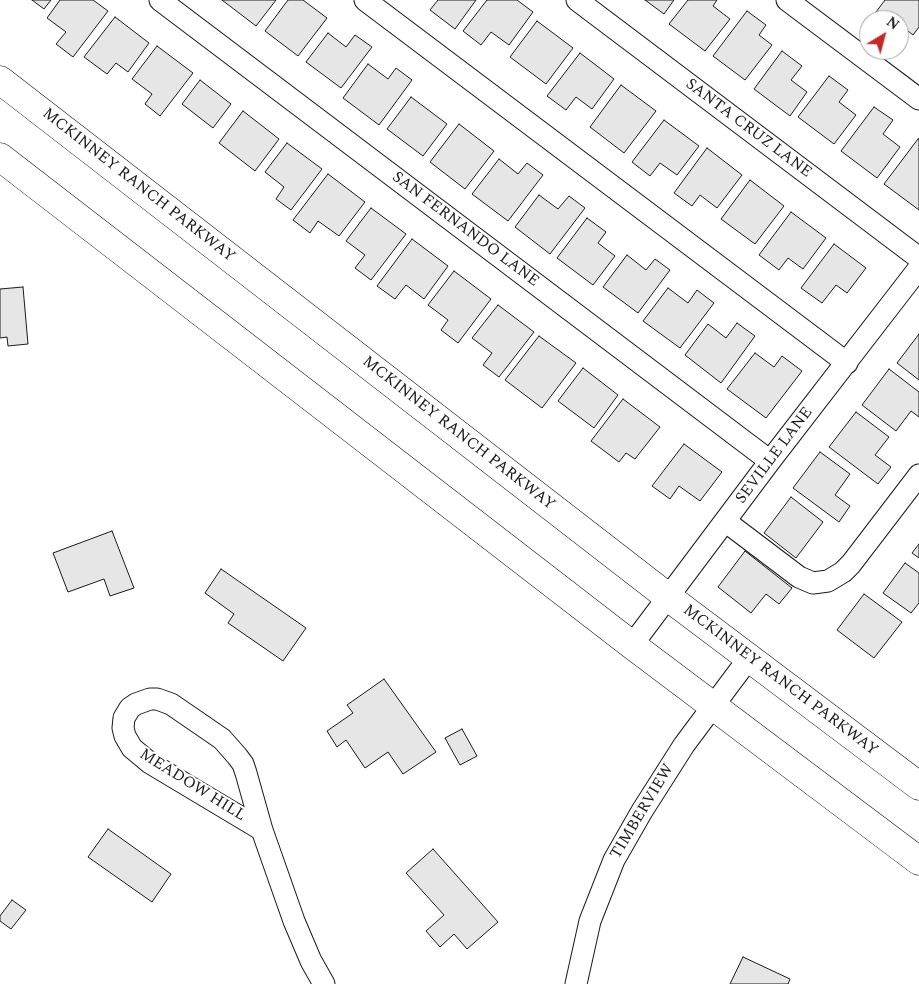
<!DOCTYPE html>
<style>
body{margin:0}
#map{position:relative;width:919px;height:984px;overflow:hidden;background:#fff;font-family:Spectral,serif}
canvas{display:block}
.north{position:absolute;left:859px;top:10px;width:50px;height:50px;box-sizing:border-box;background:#fff;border:1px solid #a3a3a3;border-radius:50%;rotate:37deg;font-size:14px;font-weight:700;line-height:20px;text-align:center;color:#1a1a1a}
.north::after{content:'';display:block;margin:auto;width:18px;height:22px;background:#c62828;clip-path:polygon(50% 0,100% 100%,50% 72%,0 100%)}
</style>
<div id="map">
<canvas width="919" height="984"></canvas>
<div class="north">N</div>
</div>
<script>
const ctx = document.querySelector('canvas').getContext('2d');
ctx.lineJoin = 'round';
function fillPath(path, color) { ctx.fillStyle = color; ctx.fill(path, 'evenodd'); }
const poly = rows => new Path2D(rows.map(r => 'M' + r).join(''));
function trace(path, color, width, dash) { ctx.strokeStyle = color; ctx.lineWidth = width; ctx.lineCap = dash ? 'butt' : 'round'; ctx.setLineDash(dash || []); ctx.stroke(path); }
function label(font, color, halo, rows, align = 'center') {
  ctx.font = font + ' Spectral,serif'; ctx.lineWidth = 4; ctx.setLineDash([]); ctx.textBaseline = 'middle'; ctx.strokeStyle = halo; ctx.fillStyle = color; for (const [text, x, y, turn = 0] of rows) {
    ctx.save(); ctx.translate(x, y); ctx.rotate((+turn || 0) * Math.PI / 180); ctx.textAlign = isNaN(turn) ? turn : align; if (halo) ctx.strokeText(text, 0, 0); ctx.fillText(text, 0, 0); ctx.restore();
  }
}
const building = poly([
 [32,0,51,0,44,9,32,0],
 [60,0,93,0,108,11,73,57,56,44,66,32,47,18,60,0],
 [222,0,276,0,256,26,222,0],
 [288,0,303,0,327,18,298,56,265,31,288,0],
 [438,0,476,0,455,29,430,10,438,0],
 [487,0,517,0,533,12,509,45,491,32,481,45,463,31,487,0],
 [645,0,674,0,664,14,645,0],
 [688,0,717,0,713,6,730,19,705,51,669,24,688,0],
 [885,0,919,0,919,27,913,35,899,24,899,20,870,20,885,0],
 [747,11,766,25,759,35,772,45,745,80,713,56,747,11],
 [115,17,149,43,128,72,116,63,107,74,84,57,115,17],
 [537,21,573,48,546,84,510,57,537,21],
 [328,33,346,47,355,35,372,47,341,88,306,62,328,33],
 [157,46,193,73,160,116,145,104,152,94,132,79,157,46],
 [782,51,802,66,791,80,807,92,790,116,754,89,782,51],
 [580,53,614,79,592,109,576,97,566,110,547,96,580,53],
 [368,64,388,79,396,68,412,80,379,125,343,98,368,64],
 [829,76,848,90,839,102,856,115,834,144,798,117,829,76],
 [200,80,231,104,213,128,182,104,200,80],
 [621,85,656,111,624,153,590,127,621,85],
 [411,97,447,124,423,156,387,129,411,97],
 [874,107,893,120,883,134,900,147,877,178,841,151,874,107],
 [243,111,279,139,255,171,219,143,243,111],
 [664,120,699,146,677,175,660,163,650,176,632,162,664,120],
 [459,124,494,151,465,189,430,162,459,124],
 [918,139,919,139,919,210,884,184,918,139],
 [287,143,322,169,291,210,276,199,284,187,265,172,287,143],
 [707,148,742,175,717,208,700,195,692,206,674,193,707,148],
 [499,159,518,174,527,163,543,175,508,221,472,194,499,159],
 [328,174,365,202,339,236,318,221,310,233,293,220,328,174],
 [750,180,784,206,755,244,721,219,750,180],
 [539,195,558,209,569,196,585,208,550,254,515,227,539,195],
 [371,208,406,234,371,280,355,268,365,255,346,241,371,208],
 [791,212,826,238,803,269,788,258,779,270,759,255,791,212],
 [587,218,606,232,598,243,615,256,593,285,557,258,587,218],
 [412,239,448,266,424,299,406,285,395,299,377,286,412,239],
 [834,244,866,268,847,293,836,285,822,303,801,288,834,244],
 [627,255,646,270,655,259,670,270,638,313,603,287,627,255],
 [454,271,491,299,458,343,441,330,448,320,428,305,454,271],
 [23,287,28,344,8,346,7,337,0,338,0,289,23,287],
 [668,288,688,303,697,290,714,303,680,348,643,321,668,288],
 [498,305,534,332,499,377,483,365,492,353,472,338,498,305],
 [737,323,755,336,721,383,685,355,708,324,726,338,737,323],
 [919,334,919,380,897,363,919,334],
 [539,336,576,363,542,408,505,380,539,336],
 [755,353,774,367,782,356,802,371,766,418,727,389,755,353],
 [583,368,618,395,594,428,558,401,583,368],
 [889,369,919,392,919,417,911,411,896,431,862,405,889,369],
 [623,399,660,427,635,459,626,453,619,462,591,441,623,399],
 [856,412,889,437,875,455,891,467,878,484,829,447,856,412],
 [684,444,722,472,700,501,679,486,670,499,652,486,684,444],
 [820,452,850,474,835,495,850,506,839,522,793,488,820,452],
 [791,497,823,522,796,558,764,533,791,497],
 [112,531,134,588,110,596,104,579,68,592,53,553,112,531],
 [919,544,919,558,912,553,919,544],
 [745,551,792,588,779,604,766,594,751,613,718,587,745,551],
 [905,563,919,573,919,603,911,613,883,593,905,563],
 [221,569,306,628,283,661,228,623,234,614,205,593,221,569],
 [864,594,902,622,874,658,837,630,864,594],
 [384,679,436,752,403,774,388,752,365,768,346,740,337,747,327,731,353,713,347,705,384,679],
 [462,729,477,756,460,765,445,738,462,729],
 [108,829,171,874,152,902,88,857,108,829],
 [433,849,498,922,467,949,454,934,440,947,426,931,444,915,406,873,433,849],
 [12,900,26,910,11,929,0,921,0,916,12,900],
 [743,957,790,979,788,984,730,984,743,957]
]);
const minor = poly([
 [160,0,770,461],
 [365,0,847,363],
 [577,0,919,258],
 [787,0,919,99],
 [725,521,799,577,813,583,828,581,843,572,851,564,919,475],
 [632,645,770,461,919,268],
 [262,830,150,763,132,748,125,736,123,728,124,718,130,708,136,704,150,699,157,699,171,704,222,739,237,756,243,764,246,773,262,830,294,921,311,961,324,984],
 [576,984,590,921,614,860,642,811,684,745,749,658]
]);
const major = poly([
 [0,80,668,597,919,786],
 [0,157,632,645,919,861]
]);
const streetNames = [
 ["SANTA CRUZ LANE",748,129,37],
 ["MCKINNEY RANCH PARKWAY",138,186,38],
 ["SAN FERNANDO LANE",465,230,37],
 ["MCKINNEY RANCH PARKWAY",458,434,38],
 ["SEVILLE LANE",775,456,-53],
 ["MCKINNEY RANCH PARKWAY",780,681,37],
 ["MEADOW HILL",192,786,32],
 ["TIMBERVIEW",643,812,-59]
];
fillPath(building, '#e6e6e6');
trace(building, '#1a1a1a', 1);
trace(minor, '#1a1a1a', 23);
trace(major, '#1a1a1a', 29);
trace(minor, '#fff', 21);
trace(major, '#fff', 28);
label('16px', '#1a1a1a', '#fff', streetNames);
</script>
